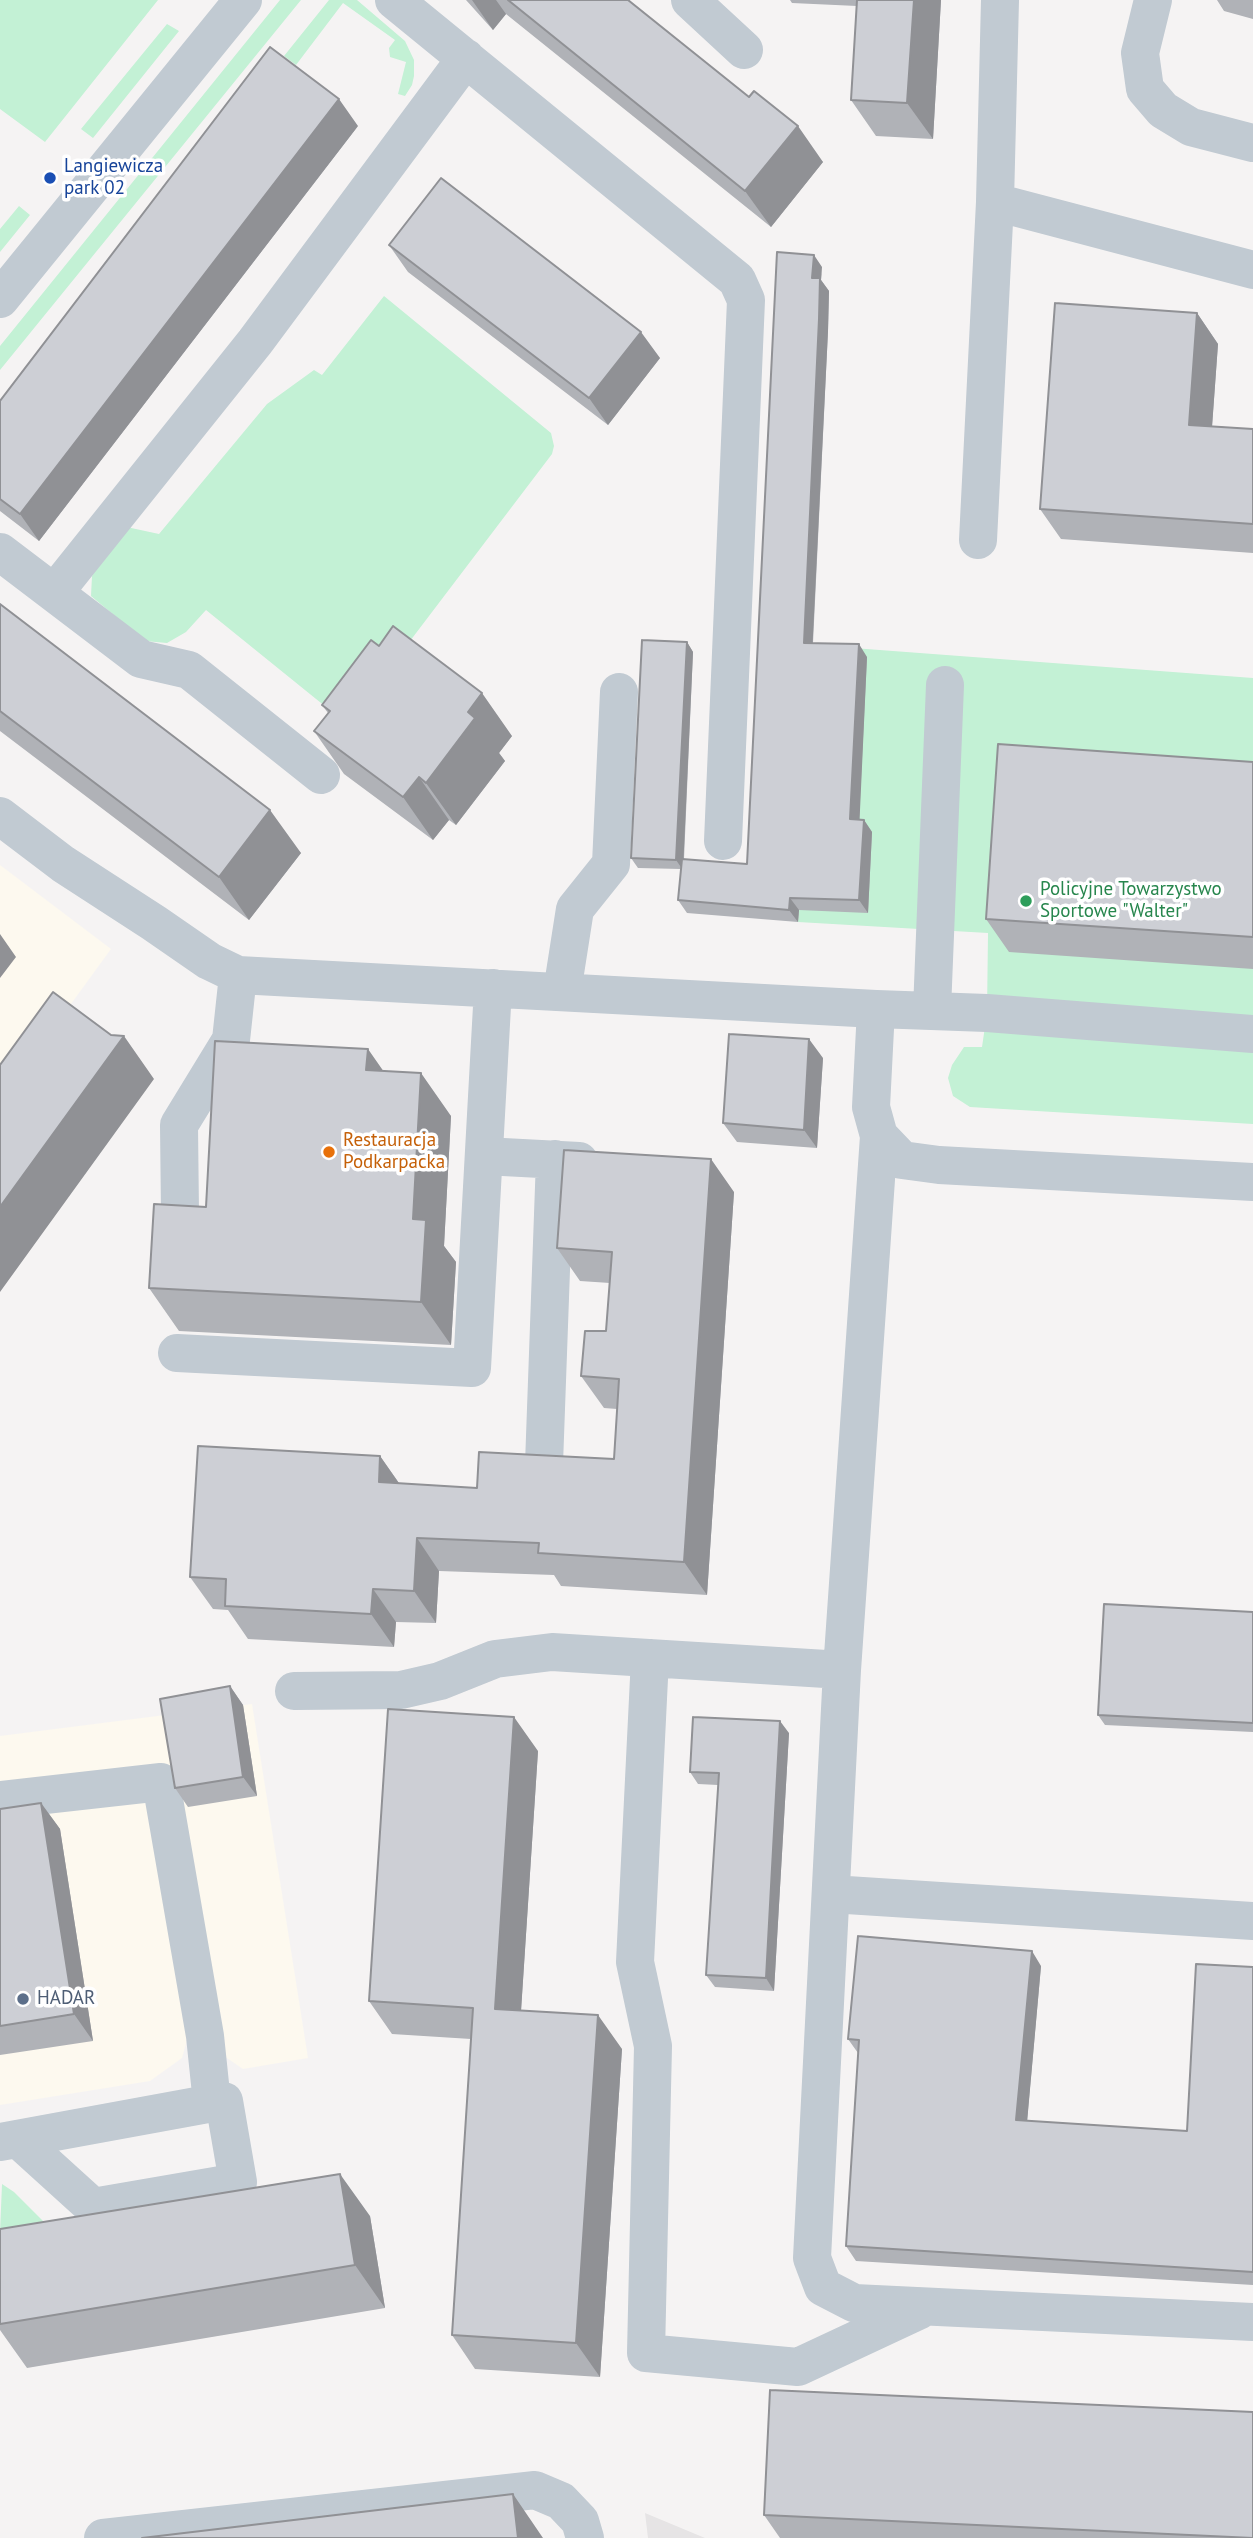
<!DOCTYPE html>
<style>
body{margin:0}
canvas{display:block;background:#f5f3f3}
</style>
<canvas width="1253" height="2538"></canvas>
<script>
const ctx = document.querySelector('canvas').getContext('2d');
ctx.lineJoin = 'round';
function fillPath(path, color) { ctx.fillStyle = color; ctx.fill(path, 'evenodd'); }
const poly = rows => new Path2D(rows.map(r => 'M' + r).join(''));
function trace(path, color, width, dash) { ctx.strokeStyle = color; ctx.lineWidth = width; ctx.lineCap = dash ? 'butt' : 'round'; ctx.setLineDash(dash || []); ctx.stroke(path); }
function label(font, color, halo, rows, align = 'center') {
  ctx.font = font + ' "PT Sans",sans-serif'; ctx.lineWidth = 7; ctx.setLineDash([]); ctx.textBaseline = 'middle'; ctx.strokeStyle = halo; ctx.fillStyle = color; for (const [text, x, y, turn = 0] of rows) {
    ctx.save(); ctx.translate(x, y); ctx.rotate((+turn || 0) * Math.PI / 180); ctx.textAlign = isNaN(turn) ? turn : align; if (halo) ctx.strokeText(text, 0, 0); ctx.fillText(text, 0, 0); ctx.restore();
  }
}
const commercial = poly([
 [0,865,111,949,1,1100,0,1100],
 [252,1704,308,2058,243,2069,224,2056,187,2040,182,2058,150,2081,0,2105,0,1736]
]);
const education = poly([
 [645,2513,705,2538,648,2538]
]);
const green = poly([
 [0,0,158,0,45,142,0,109],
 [280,0,301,0,0,370,0,346],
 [329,0,357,0,405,41,414,60,414,76,412,85,405,96,398,94,406,62,390,57,389,48,395,40,343,3,296,65,284,56],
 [167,24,179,31,93,138,81,129],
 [19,206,30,215,0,252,0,229],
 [384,296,551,433,554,446,552,454,347,724,206,610,186,632,167,643,145,641,91,596,92,576,122,526,159,534,267,404,314,370,322,375],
 [813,645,1253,678,1253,1124,970,1107,953,1096,948,1078,952,1065,964,1047,982,1047,987,1013,988,933,798,922],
 [2,2184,14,2192,47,2225,0,2233]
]);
const minor = poly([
 [394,0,737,280,746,300,723,841],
 [690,0,744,50],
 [1153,0,1140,53,1145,89,1163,110,1191,127,1253,143],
 [995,202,1253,270],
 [0,299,243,0],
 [978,540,995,202,1000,0],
 [0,552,141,659,189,670,321,775],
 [55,592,255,342,466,58],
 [0,816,63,864,154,923,209,961,238,975,876,1009,987,1013,1253,1034],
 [562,992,575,909,611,864,619,692],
 [876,1009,871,1107,879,1136,902,1160,939,1165,1253,1182],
 [932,1010,945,685],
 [879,1136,842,1670,812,2258,823,2287,854,2303,1253,2322],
 [484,1156,579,1161],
 [180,1214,179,1125,231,1040,238,975],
 [177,1353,472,1368,493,988],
 [544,1464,555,1159],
 [650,1658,635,1962,653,2046,646,2353,798,2367,920,2310],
 [294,1691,401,1690,440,1681,495,1659,552,1652,842,1670],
 [0,1800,161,1782,205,2036,212,2103],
 [831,1894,1253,1921],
 [0,2142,224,2101,238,2182,93,2207,18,2139],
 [103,2538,535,2490,561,2501,580,2521,585,2538]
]);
const wall = poly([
 [466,0,628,0,823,162,771,227,506,14,493,30],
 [790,0,941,0,933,139,876,136,851,100,857,6,792,3],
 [1217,0,1253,0,1253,19,1224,11],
 [358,126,39,541,0,511,0,401],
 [389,245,660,358,608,425,408,272],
 [822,267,821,280,829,291,828,331,813,643,867,657,859,820,864,820,872,832,868,913,799,910,798,922,687,913,678,900,681,869,638,868,631,858,687,642,693,652,684,859,747,864],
 [1197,313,1218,344,1212,426,1253,429,1253,553,1061,539,1040,509],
 [0,604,301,853,249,920,0,731],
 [322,705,512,736,499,753,505,761,456,825,449,820,433,840,344,774,314,731,328,713],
 [1253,762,1253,969,1009,952,986,919],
 [823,1058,817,1148,737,1142,723,1123],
 [383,1071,451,1116,444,1246,456,1262,451,1345,179,1331,149,1288,206,1207],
 [734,1192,707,1595,561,1586,554,1575,439,1571,436,1623,396,1622,394,1647,248,1639,228,1610,213,1609,190,1577,380,1456,399,1483,477,1488,614,1459,617,1409,604,1408,581,1376,606,1331,610,1283,580,1281,557,1248],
 [1253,1612,1253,1732,1105,1725,1098,1715],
 [230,1686,243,1705,257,1796,188,1807,175,1788],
 [789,1733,774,1991,715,1987,706,1975,718,1785,698,1784,690,1772],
 [538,1751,521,2010,622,2049,600,2377,475,2369,452,2335,471,2039,392,2034,369,2001],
 [41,1803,60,1829,93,2041,0,2055,0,1809],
 [1041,1966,1027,2121,1187,2131,1253,1967,1253,2285,856,2261,846,2246,858,2053,848,2039],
 [370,2216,385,2308,27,2368,0,2330,0,2229],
 [764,2515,1253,2538,780,2538]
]);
const shadedWall = poly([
 [472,0,496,0,506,14,493,30],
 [914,0,941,0,933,139,907,103],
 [339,99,358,126,39,541,20,514],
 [798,126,823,162,771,227,745,191],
 [814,255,822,267,821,280,829,291,828,331,812,655,804,643,812,278],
 [1197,313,1218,344,1210,455,1189,425],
 [641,332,660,358,608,425,589,398],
 [687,642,693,652,683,870,676,860],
 [859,644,867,657,859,832,850,819],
 [482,693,512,736,499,753,505,761,456,825,426,783,468,712],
 [419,777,449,820,433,840,403,797],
 [270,810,301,853,249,920,219,877],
 [864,820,872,832,868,913,859,900],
 [790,898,799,910,798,922,789,910],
 [0,934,16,957,0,978],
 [124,1036,154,1079,0,1292,0,1207],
 [809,1039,823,1058,817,1148,804,1130],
 [368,1049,398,1092,366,1070],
 [421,1073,451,1116,444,1246,456,1262,451,1345,421,1302,413,1219],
 [711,1159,734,1192,707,1595,684,1562],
 [380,1456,403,1489,379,1482],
 [417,1538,439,1571,436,1623,414,1591],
 [373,1589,396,1622,394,1647,371,1614],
 [230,1686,243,1705,257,1796,243,1777],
 [514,1717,538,1751,519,2042,495,2009],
 [780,1721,789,1733,774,1991,766,1978],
 [41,1803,60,1829,93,2041,74,2014],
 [1032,1951,1041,1966,1026,2134,1016,2120],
 [598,2015,622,2049,600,2377,576,2343],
 [340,2174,370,2216,385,2308,355,2265],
 [513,2494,543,2538,518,2538]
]);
const building = poly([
 [508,0,628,0,749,97,754,91,798,126,745,191,508,0],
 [857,0,914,0,907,103,851,100,857,0],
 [270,47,339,99,20,514,0,499,0,401,270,47],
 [441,178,641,332,589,398,389,245,441,178],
 [777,252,814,255,812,278,820,278,819,319,804,643,859,644,850,819,864,820,859,900,790,898,789,910,678,900,682,859,747,864,777,252],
 [1055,303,1197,313,1189,425,1253,429,1253,524,1040,509,1055,303],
 [0,604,270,810,219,877,0,711,0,604],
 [393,626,482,693,468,712,475,718,426,783,419,777,403,797,314,731,330,711,322,705,371,640,379,646,393,626],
 [642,640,687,642,676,860,631,858,642,640],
 [998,744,1253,762,1253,937,986,919,998,744],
 [53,992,111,1035,124,1036,0,1207,0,1065,53,992],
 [729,1034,809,1039,804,1130,723,1123,729,1034],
 [215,1041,368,1049,366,1070,421,1073,413,1219,426,1220,421,1302,149,1288,154,1204,206,1207,215,1041],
 [564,1150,711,1159,684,1562,538,1553,539,1543,417,1538,414,1591,373,1589,371,1614,225,1606,226,1579,190,1577,198,1446,380,1456,379,1482,477,1488,479,1452,614,1459,619,1379,581,1376,585,1331,606,1331,612,1252,557,1248,564,1150],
 [1104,1604,1253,1612,1253,1723,1098,1715,1104,1604],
 [230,1686,243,1777,175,1788,160,1699,230,1686],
 [388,1709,514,1717,495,2009,598,2015,576,2343,452,2335,473,2008,369,2001,388,1709],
 [693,1717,780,1721,766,1978,706,1975,719,1773,690,1772,693,1717],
 [41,1803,74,2014,0,2026,0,1809,41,1803],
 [858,1936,1032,1951,1016,2120,1187,2131,1196,1964,1253,1967,1253,2272,846,2246,859,2040,848,2039,858,1936],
 [340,2174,355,2265,0,2324,0,2229,340,2174],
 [770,2390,1253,2412,1253,2538,764,2515,770,2390],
 [513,2494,518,2538,142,2538,513,2494]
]);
const markers = [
 [50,178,7,"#1a4fb4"],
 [1026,901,7,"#2e9e5b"],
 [329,1152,7,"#e8710a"],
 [23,1999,7,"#5c6f8a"]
];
const transitNames = [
 ["Langiewicza",64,167],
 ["park 02",64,189]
];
const leisureNames = [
 ["Policyjne Towarzystwo",1040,890],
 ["Sportowe \"Walter\"",1040,912]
];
const foodNames = [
 ["Restauracja",343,1141],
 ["Podkarpacka",343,1163]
];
const serviceNames = [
 ["HADAR",37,1999]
];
fillPath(commercial, '#fdf9ef');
fillPath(education, '#e6e4e5');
fillPath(green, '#c3f1d5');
trace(minor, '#c1cad2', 38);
fillPath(wall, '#b0b2b7');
fillPath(shadedWall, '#909195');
fillPath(building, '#cdcfd5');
trace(building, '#909195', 2);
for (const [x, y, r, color] of markers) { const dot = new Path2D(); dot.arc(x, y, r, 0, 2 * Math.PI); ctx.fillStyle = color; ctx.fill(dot); trace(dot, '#fff', 2.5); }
label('19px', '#164399', '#fff', transitNames, 'left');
label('19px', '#27864d', '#fff', leisureNames, 'left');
label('19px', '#c56008', '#fff', foodNames, 'left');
label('19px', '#4e5e75', '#fff', serviceNames, 'left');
</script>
